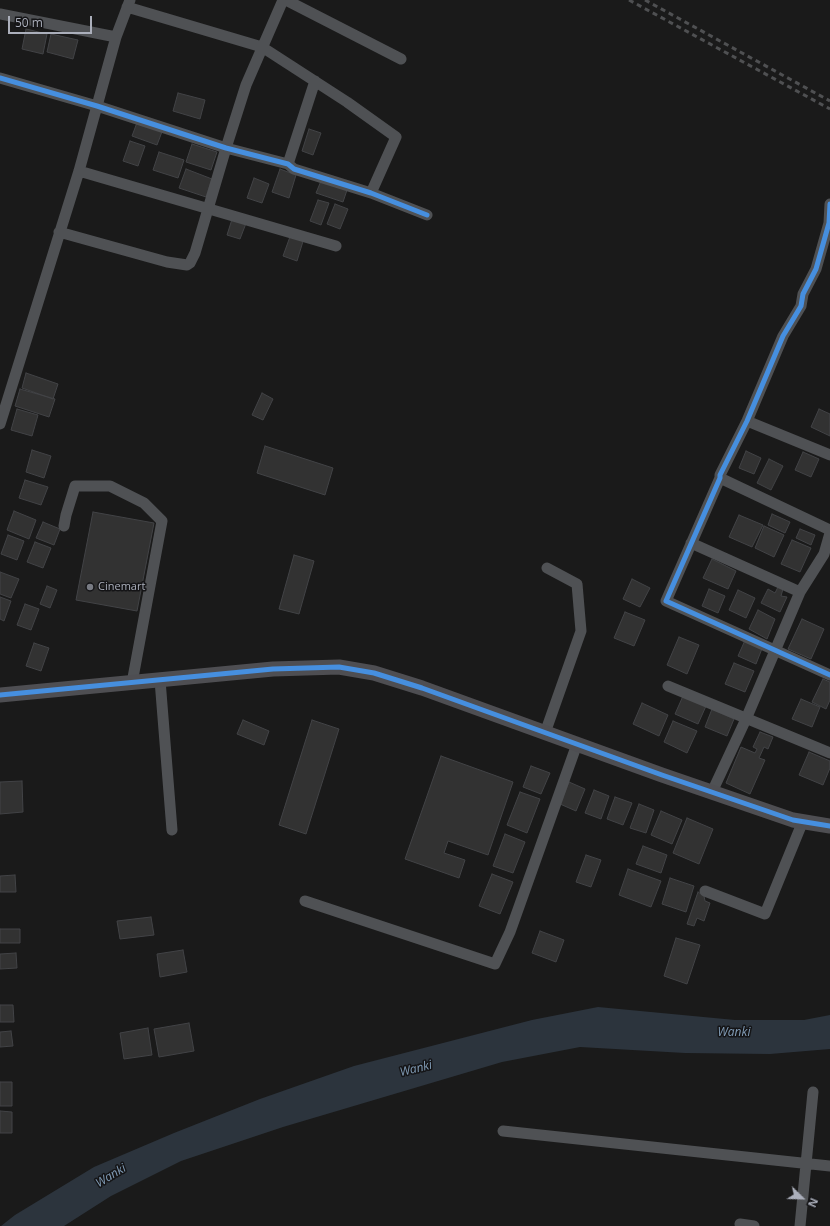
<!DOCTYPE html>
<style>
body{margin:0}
#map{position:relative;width:830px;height:1226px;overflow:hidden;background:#1a1a1a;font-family:"Open Sans",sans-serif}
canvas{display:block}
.north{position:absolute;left:782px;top:1178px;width:40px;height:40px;-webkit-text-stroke:3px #141416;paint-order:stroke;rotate:113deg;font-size:11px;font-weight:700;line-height:16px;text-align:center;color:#abafbb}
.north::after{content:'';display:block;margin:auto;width:14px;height:18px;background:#abafbb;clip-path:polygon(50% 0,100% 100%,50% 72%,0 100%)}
.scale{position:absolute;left:8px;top:16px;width:84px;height:18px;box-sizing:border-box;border:2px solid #abafbb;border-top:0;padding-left:5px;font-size:12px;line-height:14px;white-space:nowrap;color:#abafbb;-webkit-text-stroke:3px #141416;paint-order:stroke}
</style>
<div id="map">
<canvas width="830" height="1226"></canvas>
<div class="north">N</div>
<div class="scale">50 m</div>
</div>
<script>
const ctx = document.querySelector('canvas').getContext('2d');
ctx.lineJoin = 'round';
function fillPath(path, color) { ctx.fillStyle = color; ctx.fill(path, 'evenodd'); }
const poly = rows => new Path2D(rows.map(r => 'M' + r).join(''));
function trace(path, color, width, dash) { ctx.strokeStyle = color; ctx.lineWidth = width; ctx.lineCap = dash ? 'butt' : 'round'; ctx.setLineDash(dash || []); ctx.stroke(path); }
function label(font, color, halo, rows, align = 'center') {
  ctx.font = font + ' "Open Sans",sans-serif'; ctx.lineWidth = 3; ctx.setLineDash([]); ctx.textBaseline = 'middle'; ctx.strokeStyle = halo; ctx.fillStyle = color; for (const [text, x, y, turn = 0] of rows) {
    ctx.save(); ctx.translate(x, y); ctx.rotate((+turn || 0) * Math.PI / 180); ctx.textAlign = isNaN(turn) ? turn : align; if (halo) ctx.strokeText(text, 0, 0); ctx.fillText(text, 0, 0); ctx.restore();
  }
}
const water = poly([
 [598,1007,735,1020,804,1020,830,1015,830,1049,770,1054,685,1053,580,1047,502,1062,283,1127,181,1161,111,1196,64,1226,1,1226,15,1215,94,1167,174,1133,260,1099,354,1066,532,1020]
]);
const building = poly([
 [26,29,47,34,43,54,22,49,26,29],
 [51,34,78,40,73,59,47,52,51,34],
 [178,93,205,100,200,119,173,111,178,93],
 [138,120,163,129,157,145,132,136,138,120],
 [309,129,321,133,313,155,302,151,309,129],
 [130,141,145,146,138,166,123,161,130,141],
 [192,144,217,152,211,170,186,162,192,144],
 [159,152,184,160,178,178,153,170,159,152],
 [186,169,212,179,206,197,179,188,186,169],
 [280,169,296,175,289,198,272,192,280,169],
 [254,178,269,184,262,203,247,198,254,178],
 [321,181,347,190,343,202,316,193,321,181],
 [318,200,329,203,321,225,310,221,318,200],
 [335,204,348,209,340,229,327,224,335,204],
 [234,213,248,218,240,239,227,235,234,213],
 [291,234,304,238,297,261,283,256,291,234],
 [26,373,58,384,53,399,22,388,26,373],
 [20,389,55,399,49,417,15,406,20,389],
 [262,393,273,399,263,420,252,415,262,393],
 [17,409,38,415,32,436,11,430,17,409],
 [819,409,830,414,830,436,811,427,819,409],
 [265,446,333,468,325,495,257,473,265,446],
 [32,450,51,456,44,478,26,472,32,450],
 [746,451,761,458,754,474,739,468,746,451],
 [803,452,819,459,811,477,795,470,803,452],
 [769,459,783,466,771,490,757,483,769,459],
 [25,480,48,487,41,505,19,498,25,480],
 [14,511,36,520,29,539,7,530,14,511],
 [93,512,154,523,137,611,76,600,93,512],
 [772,514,790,522,785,533,768,525,772,514],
 [739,515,763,525,752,547,729,537,739,515],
 [43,522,60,529,54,545,36,538,43,522],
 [764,526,784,535,774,557,755,548,764,526],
 [800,529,815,535,811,545,796,538,800,529],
 [8,535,24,541,17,560,1,554,8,535],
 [792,540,811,548,800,572,781,564,792,540],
 [35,542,51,548,43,568,27,562,35,542],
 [294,555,314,561,299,614,279,609,294,555],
 [712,559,736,571,728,589,703,578,712,559],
 [0,572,19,579,11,598,0,594,0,572],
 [632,579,650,588,640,607,623,599,632,579],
 [47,586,57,590,50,608,40,604,47,586],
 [778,587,783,589,781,596,787,597,780,612,761,603,768,589,775,593,778,587],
 [709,589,725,596,718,613,702,606,709,589],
 [738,590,755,598,746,618,729,610,738,590],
 [0,597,11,601,4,621,0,619,0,597],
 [25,604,39,609,31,630,17,625,25,604],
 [758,610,775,619,767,639,749,629,758,610],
 [625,612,645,620,634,646,614,638,625,612],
 [802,619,824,629,811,659,788,649,802,619],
 [679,637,699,645,687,674,667,665,679,637],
 [746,638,763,646,756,664,738,656,746,638],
 [34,643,49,648,41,671,26,666,34,643],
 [734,663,754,671,745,692,725,684,734,663],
 [823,679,830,682,830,700,826,709,812,702,823,679],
 [683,696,706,706,698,724,675,714,683,696],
 [801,699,820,707,812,727,792,719,801,699],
 [642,703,668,715,659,736,633,724,642,703],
 [712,709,734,719,727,736,705,727,712,709],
 [243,720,269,731,264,745,237,734,243,720],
 [312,720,339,729,306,834,279,825,312,720],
 [673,721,697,731,687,753,664,742,673,721],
 [760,732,773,737,768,749,764,747,759,758,765,760,750,794,726,783,741,747,755,753,757,749,753,747,760,732],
 [809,752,830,761,830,768,823,785,799,775,809,752],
 [441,756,513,782,488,855,448,841,444,853,465,860,459,878,405,859,441,756],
 [531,766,550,773,541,794,523,787,531,766],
 [22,781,23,812,0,814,0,782,22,781],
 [569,782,585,789,576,811,560,804,569,782],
 [594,790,609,796,601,819,585,813,594,790],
 [520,792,540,799,527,833,507,825,520,792],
 [615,797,632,803,623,825,607,819,615,797],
 [639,804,654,810,646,833,630,828,639,804],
 [661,811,682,820,672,844,651,835,661,811],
 [687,818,713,829,699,864,673,853,687,818],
 [505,834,525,842,513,873,493,866,505,834],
 [643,846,667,855,661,873,636,864,643,846],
 [586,855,601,860,591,887,576,882,586,855],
 [628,869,661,881,651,907,619,895,628,869],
 [492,874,513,882,500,914,479,906,492,874],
 [15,875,16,892,0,892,0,876,15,875],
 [670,878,694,886,686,912,662,904,670,878],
 [698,892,704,896,705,901,710,903,704,921,697,918,694,926,687,924,698,892],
 [151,917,154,935,120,939,117,921,151,917],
 [0,929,20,929,20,943,0,943,0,929],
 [540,931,564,940,556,962,532,953,540,931],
 [676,938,700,945,687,984,664,976,676,938],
 [183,950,187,972,160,977,157,954,183,950],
 [16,953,17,968,0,969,0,954,16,953],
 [0,1005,13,1005,14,1022,0,1022,0,1005],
 [189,1023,194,1051,159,1057,154,1029,189,1023],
 [148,1028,152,1055,124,1059,120,1033,148,1028],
 [11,1031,13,1046,0,1047,0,1032,11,1031],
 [0,1082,12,1082,12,1106,0,1106,0,1082],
 [0,1111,12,1112,12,1133,0,1133,0,1111]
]);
const street = poly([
 [286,0,401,59],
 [127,7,262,47,347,102,396,137,371,193],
 [0,14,116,37],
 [0,78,97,106,226,148,288,164,294,169,371,193,427,215],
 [288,164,315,81],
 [79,171,336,246],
 [830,204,829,223,816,269,803,294,801,306,783,336,747,421,720,475,720,478,666,601,830,675],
 [59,232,167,262,187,265,190,263,195,253,226,148,246,85,283,0],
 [747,421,830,455],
 [0,424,79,171,116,37,130,0],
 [720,478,830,530],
 [64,526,66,515,75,486,110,486,144,503,162,521,132,683],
 [691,543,800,592],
 [160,680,172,830],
 [668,686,830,753],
 [545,733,581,631,577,584,547,568],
 [712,792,746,719,800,592,824,554,830,533],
 [705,891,765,914,803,821],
 [305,901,495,964,510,932,577,744],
 [503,1131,830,1166],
 [740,1224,754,1226],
 [800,1226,813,1092]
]);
const secondary = poly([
 [0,695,273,669,339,667,374,673,422,688,662,775,793,820,830,826]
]);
const rail = poly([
 [629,0,830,109],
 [645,0,830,101]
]);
const cycleway = poly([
 [0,78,97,106,226,148,288,164,294,169,371,193,427,215],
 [830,204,829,223,816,269,803,294,801,306,783,336,747,421,720,475,720,478,666,601,830,675],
 [0,695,273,669,339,667,374,673,422,688,662,775,793,820,830,826]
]);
const markers = [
 [90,587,4,"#787b83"]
];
const poiNames = [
 ["Cinemart",98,587]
];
const waterNames = [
 ["Wanki",734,1033],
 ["Wanki",416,1069,-14],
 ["Wanki",111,1176,-31]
];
fillPath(water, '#2c343d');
fillPath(building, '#323232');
trace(building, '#424346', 1);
trace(street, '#4f5154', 11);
trace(secondary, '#4e4e52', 15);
trace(rail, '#4f5052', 3, [5, 4]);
trace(cycleway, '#468fdf', 5);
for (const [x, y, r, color] of markers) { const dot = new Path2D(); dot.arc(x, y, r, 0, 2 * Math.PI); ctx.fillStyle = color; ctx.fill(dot); trace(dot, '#141416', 1.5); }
label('11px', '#abafbb', '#141416', poiNames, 'left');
label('italic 12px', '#819cb6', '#141416', waterNames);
</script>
